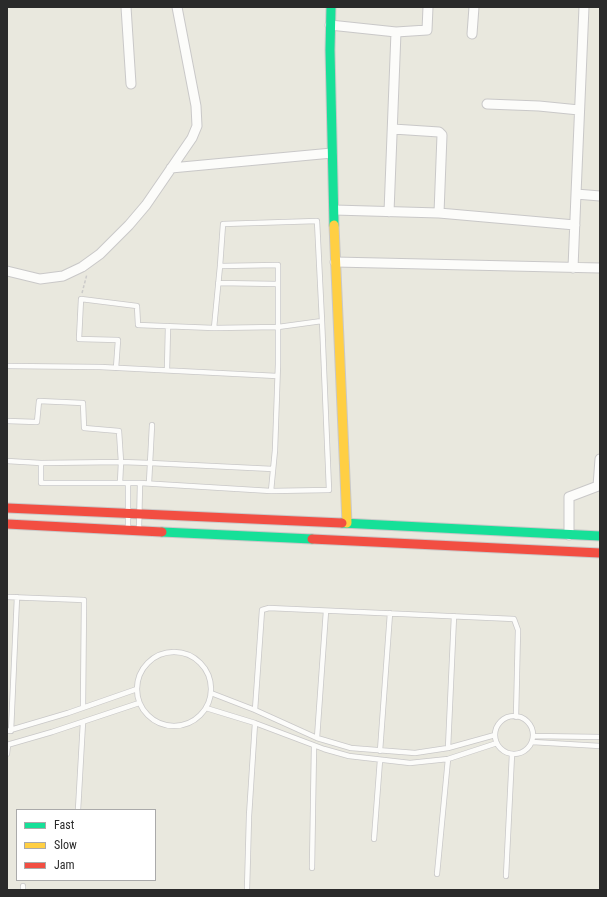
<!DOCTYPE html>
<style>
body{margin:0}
#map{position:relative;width:607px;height:897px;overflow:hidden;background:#e9e8de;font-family:"Roboto Condensed",sans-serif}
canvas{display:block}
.frame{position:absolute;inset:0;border:8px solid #2a2a2a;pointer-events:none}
.legend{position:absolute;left:16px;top:809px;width:140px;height:72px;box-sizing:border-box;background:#fff;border:1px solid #aaa;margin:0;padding:5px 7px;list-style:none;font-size:12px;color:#2a2a2a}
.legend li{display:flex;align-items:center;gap:8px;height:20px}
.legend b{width:20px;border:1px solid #aaa}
</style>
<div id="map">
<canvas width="607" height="897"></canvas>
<div class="frame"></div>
<ul class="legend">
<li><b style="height:5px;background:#16e098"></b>Fast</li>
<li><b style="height:5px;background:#ffcf43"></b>Slow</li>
<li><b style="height:5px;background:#f24e42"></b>Jam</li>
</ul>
</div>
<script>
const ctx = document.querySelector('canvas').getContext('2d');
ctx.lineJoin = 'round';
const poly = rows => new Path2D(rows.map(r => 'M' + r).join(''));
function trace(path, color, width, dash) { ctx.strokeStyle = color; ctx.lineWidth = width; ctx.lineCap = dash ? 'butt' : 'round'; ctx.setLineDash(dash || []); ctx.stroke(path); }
const path = poly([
 [82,293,87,274]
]);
const lane = poly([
 [220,266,223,224,317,221,322,321,329,490,271,491],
 [218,283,278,284],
 [7,366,100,367,277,376],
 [116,368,118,340,79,339,81,299,137,306,138,325,214,328,278,327,322,321],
 [167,370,168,326],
 [7,421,37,422,39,401,83,403,84,428,119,431,121,462,41,463],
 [7,461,41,463,41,483,140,483,271,491,275,450,278,364,278,265,220,266,214,328],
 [120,483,121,462,150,463,273,469],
 [128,483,128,529],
 [149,483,152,425],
 [139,529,140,483],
 [7,597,84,600,83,707],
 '137 689a37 37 0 1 1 74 0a37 37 0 1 1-74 0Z',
 [211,693,255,710,317,738,351,748,415,753,448,748,495,735],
 [206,708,255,723,324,749,349,756,410,763,448,759,497,743],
 [255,710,262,610,269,608,514,619,518,630,516,717],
 '495 735a19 19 0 1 1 38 0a19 19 0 1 1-38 0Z',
 [7,731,68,713,137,689],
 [11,731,17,597],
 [533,736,600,737],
 [317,738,326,611],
 [532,742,600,746],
 [7,745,52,732,139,703],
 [448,748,454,616],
 [380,751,390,613],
 [7,754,8,745],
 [78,810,83,722],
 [374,839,380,760],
 [312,868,314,746],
 [437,874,448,759],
 [506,876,512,754],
 [23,890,23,886],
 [247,890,249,816,255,723]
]);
const street = poly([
 [126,7,131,84],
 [584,7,576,194,600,196],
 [330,25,396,32,427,30,428,7],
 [472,34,474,7],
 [487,104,539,106,579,110],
 [393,129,439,132,442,135,439,213],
 [171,168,332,153],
 [334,210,439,213,575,225],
 [389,212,396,32],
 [335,262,600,268],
 [573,268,576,194],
 [7,271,40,279,63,276,82,267,100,254,129,225,146,205,192,138,197,126,196,106,177,7],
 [569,535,569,497,598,486,600,459]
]);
const fast = poly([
 [331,7,330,50,334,225],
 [342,523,600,536],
 [162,532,312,539]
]);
const slow = poly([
 [334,225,347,523]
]);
const jam = poly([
 [7,508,342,523],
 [7,524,162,532],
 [312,539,600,553]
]);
trace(lane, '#c9c8c8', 6);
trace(street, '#c9c8c8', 11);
trace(fast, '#c9c8c8', 11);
trace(slow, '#c9c8c8', 11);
trace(jam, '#c9c8c8', 11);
trace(path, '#cbcac9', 1.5, [3, 2]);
trace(lane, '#fcfcfa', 4.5);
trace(street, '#fcfcfa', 9);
trace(fast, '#16e098', 9);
trace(slow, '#ffcf43', 9);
trace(jam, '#f24e42', 9);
</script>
